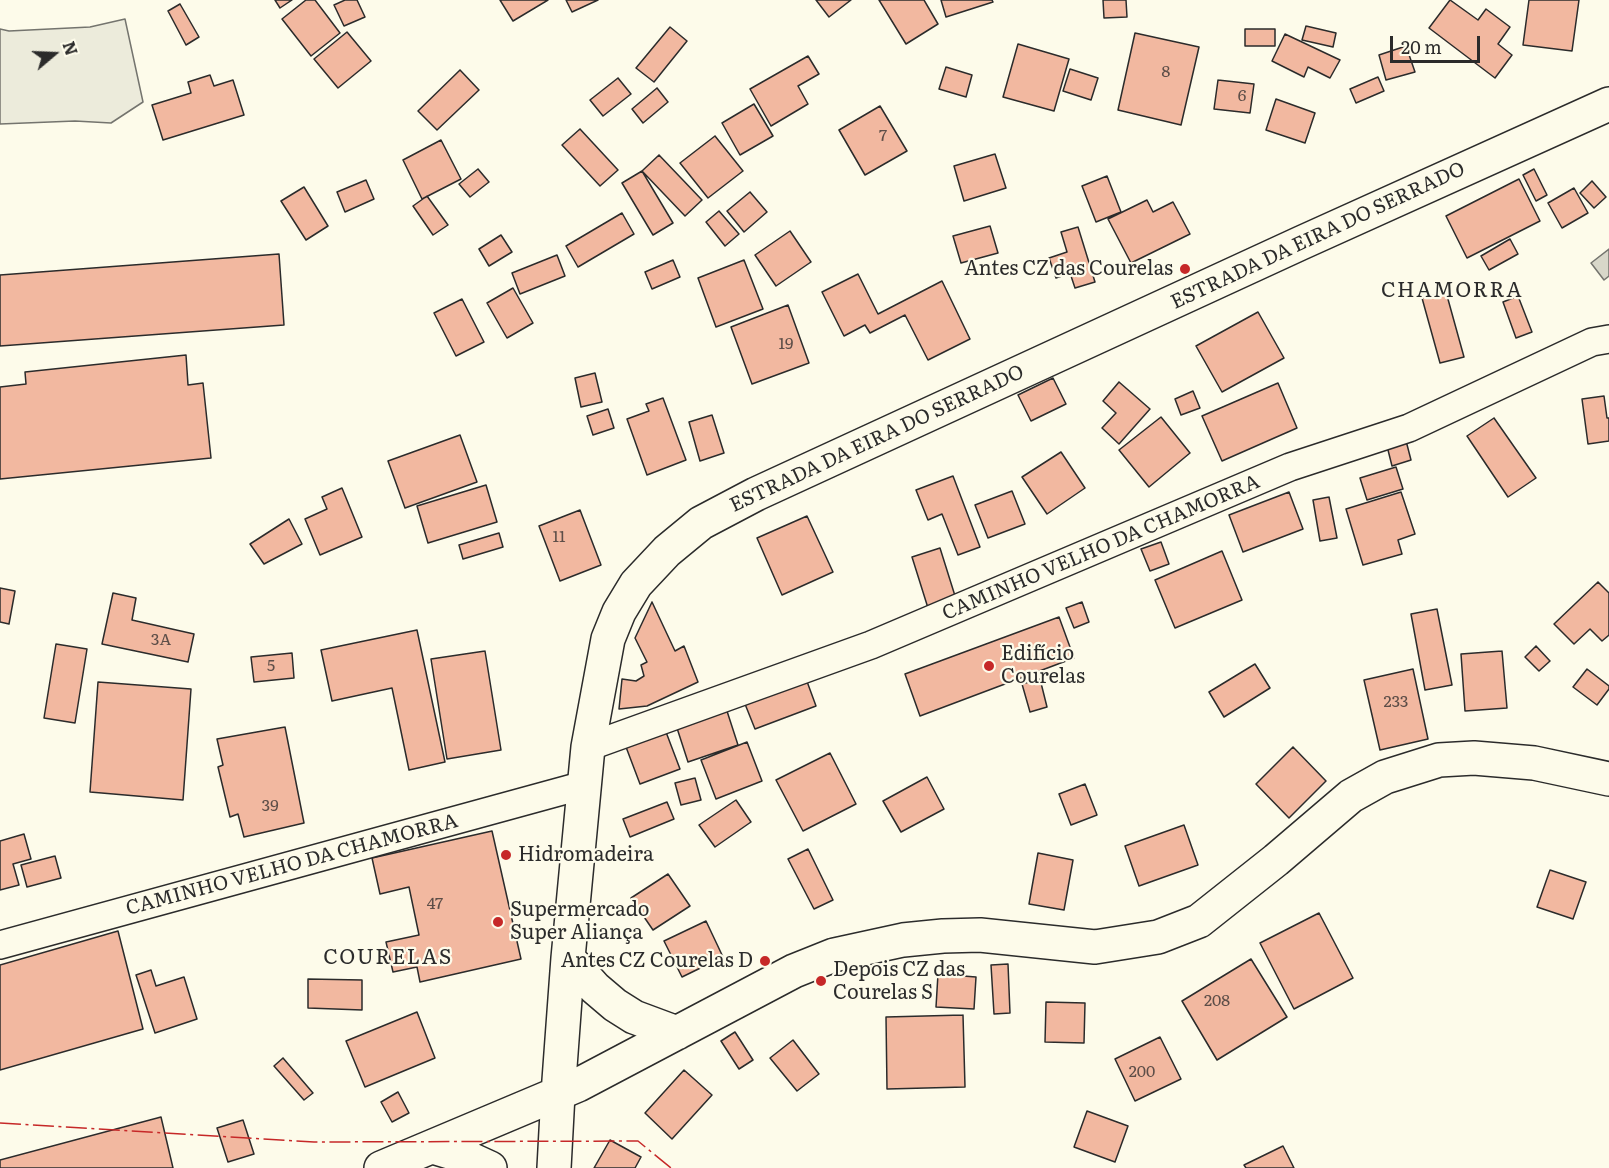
<!DOCTYPE html>
<meta charset="utf-8">
<style>
body{margin:0}
#map{position:relative;width:1609px;height:1168px;overflow:hidden;background:#fdfbea;font-family:Literata,serif}
canvas{display:block}
.north{position:absolute;left:24px;top:24px;width:60px;height:60px;-webkit-text-stroke:4px #fdfbea;paint-order:stroke;rotate:71deg;font-size:16px;font-weight:700;line-height:24px;text-align:center;color:#2b2b2b}
.north::after{content:'';display:block;margin:auto;width:21px;height:27px;background:#2b2b2b;clip-path:polygon(50% 0,100% 100%,50% 72%,0 100%)}
.scale{position:absolute;left:1390px;top:36px;width:90px;height:27px;box-sizing:border-box;border:3px solid #2b2b2b;border-top:0;padding-left:8px;font-size:18px;line-height:21px;white-space:nowrap;color:#2b2b2b;-webkit-text-stroke:4px #fdfbea;paint-order:stroke}
</style>
<div id="map">
<canvas width="1609" height="1168"></canvas>
<div class="north">N</div>
<div class="scale">20 m</div>
</div>
<script>
const ctx = document.querySelector('canvas').getContext('2d');
ctx.lineJoin = 'round';
function fillPath(path, color) { ctx.fillStyle = color; ctx.fill(path, 'evenodd'); }
const poly = rows => new Path2D(rows.map(r => 'M' + r).join(''));
function trace(path, color, width, dash) { ctx.strokeStyle = color; ctx.lineWidth = width; ctx.lineCap = dash ? 'butt' : 'round'; ctx.setLineDash(dash || []); ctx.stroke(path); }
function label(font, color, halo, rows, align = 'center') {
  ctx.font = font + ' Literata,serif'; ctx.lineWidth = 4.5; ctx.setLineDash([]); ctx.textBaseline = 'middle'; ctx.strokeStyle = halo; ctx.fillStyle = color; for (const [text, x, y, turn = 0] of rows) {
    ctx.save(); ctx.translate(x, y); ctx.rotate((+turn || 0) * Math.PI / 180); ctx.textAlign = isNaN(turn) ? turn : align; if (halo) ctx.strokeText(text, 0, 0); ctx.fillText(text, 0, 0); ctx.restore();
  }
}
const green = poly([
 [125,19,143,102,111,123,75,121,0,124,0,29,9,31,90,27,125,19]
]);
const water = poly([
 [1609,249,1609,276,1604,280,1591,263,1609,249]
]);
const building = poly([
 [275,0,292,0,280,8,275,0],
 [306,0,315,0,340,33,311,56,282,19,306,0],
 [345,0,357,0,365,17,344,26,334,5,345,0],
 [500,0,548,0,513,21,500,0],
 [566,0,598,0,572,12,566,0],
 [816,0,851,0,829,17,816,0],
 [879,0,924,0,938,24,906,44,879,0],
 [941,0,992,0,993,2,946,17,941,0],
 [1103,0,1126,0,1127,17,1104,18,1103,0],
 [1450,0,1478,20,1486,9,1510,27,1498,44,1512,55,1495,78,1429,28,1450,0],
 [1529,0,1579,0,1572,51,1523,45,1529,0],
 [180,4,199,37,186,45,168,11,180,4],
 [1306,26,1336,33,1333,47,1302,40,1306,26],
 [670,27,687,41,654,82,636,68,670,27],
 [1245,29,1275,29,1275,46,1245,46,1245,29],
 [347,32,371,61,338,88,314,59,347,32],
 [1135,33,1199,47,1181,125,1118,110,1135,33],
 [1285,34,1340,60,1330,78,1308,67,1304,77,1272,61,1285,34],
 [1018,44,1069,59,1054,111,1003,97,1018,44],
 [1406,46,1415,72,1386,80,1379,55,1406,46],
 [808,56,819,74,798,86,808,104,771,126,750,89,808,56],
 [946,67,972,75,966,97,939,89,946,67],
 [1070,69,1098,78,1091,100,1063,91,1070,69],
 [460,70,479,90,437,130,418,111,460,70],
 [210,75,214,86,233,80,244,115,163,140,152,105,191,93,188,82,210,75],
 [1378,77,1384,91,1356,103,1350,89,1378,77],
 [618,78,631,94,603,116,590,100,618,78],
 [1218,80,1254,84,1250,113,1214,109,1218,80],
 [657,88,668,102,643,123,632,109,657,88],
 [1276,99,1315,113,1305,143,1266,130,1276,99],
 [754,104,773,136,740,155,722,123,754,104],
 [880,106,907,151,865,175,839,130,880,106],
 [580,129,618,170,600,186,562,145,580,129],
 [715,136,743,171,708,198,680,163,715,136],
 [441,140,461,179,422,199,403,160,441,140],
 [995,154,1006,188,964,201,954,166,995,154],
 [659,155,702,200,685,216,642,171,659,155],
 [478,169,489,182,470,197,459,184,478,169],
 [1534,169,1547,195,1536,201,1523,175,1534,169],
 [642,171,673,223,653,235,622,183,642,171],
 [1107,176,1121,212,1096,222,1082,186,1107,176],
 [1519,179,1540,221,1467,258,1446,216,1519,179],
 [366,180,374,199,345,212,337,192,366,180],
 [1592,181,1606,197,1594,208,1580,193,1592,181],
 [304,187,328,226,306,240,281,201,304,187],
 [1574,188,1588,213,1562,228,1548,203,1574,188],
 [750,192,767,212,744,232,727,211,750,192],
 [427,196,448,225,433,235,413,206,427,196],
 [1147,200,1153,212,1173,202,1190,234,1131,263,1108,219,1147,200],
 [719,211,739,234,725,246,706,222,719,211],
 [622,213,634,234,578,267,566,246,622,213],
 [990,226,998,253,961,263,953,236,990,226],
 [1078,227,1095,282,1075,288,1070,273,1056,278,1049,258,1067,252,1061,232,1078,227],
 [790,231,811,262,776,286,755,255,790,231],
 [501,235,512,252,489,266,479,249,501,235],
 [1510,239,1518,254,1489,270,1481,256,1510,239],
 [279,254,284,325,0,346,0,275,279,254],
 [557,255,565,276,520,294,512,273,557,255],
 [673,260,680,277,652,289,645,272,673,260],
 [744,260,763,309,716,327,698,278,744,260],
 [858,274,878,314,942,281,970,339,928,360,905,315,870,333,865,325,844,336,822,292,858,274],
 [513,288,533,323,507,338,487,303,513,288],
 [1446,292,1464,357,1440,363,1422,298,1446,292],
 [1518,296,1532,332,1516,338,1503,302,1518,296],
 [462,299,484,342,456,356,434,313,462,299],
 [788,305,809,363,752,384,731,327,788,305],
 [1258,312,1284,358,1222,392,1196,346,1258,312],
 [186,355,188,385,203,383,211,458,0,479,0,387,26,384,25,372,186,355],
 [595,373,602,402,581,407,575,378,595,373],
 [1053,378,1066,404,1031,421,1018,395,1053,378],
 [1119,382,1150,409,1119,444,1102,428,1116,413,1103,401,1119,382],
 [1278,383,1297,428,1222,461,1202,416,1278,383],
 [1193,391,1200,408,1181,415,1175,399,1193,391],
 [1604,396,1607,418,1609,418,1609,441,1588,444,1582,399,1604,396],
 [663,398,686,460,647,475,627,419,649,411,646,404,663,398],
 [608,409,614,428,593,435,587,416,608,409],
 [712,415,724,453,700,461,689,422,712,415],
 [1161,417,1190,453,1149,487,1119,450,1161,417],
 [1494,418,1536,478,1508,497,1467,436,1494,418],
 [1404,433,1411,460,1392,466,1385,438,1404,433],
 [460,435,477,482,405,508,388,461,460,435],
 [1061,452,1085,488,1047,514,1022,477,1061,452],
 [1396,467,1403,489,1367,500,1360,478,1396,467],
 [953,476,980,547,958,555,942,514,928,520,916,490,953,476],
 [486,485,497,522,428,543,417,506,486,485],
 [342,488,362,537,320,555,305,519,327,509,322,497,342,488],
 [1012,491,1025,524,988,538,975,505,1012,491],
 [1289,492,1303,529,1243,552,1229,515,1289,492],
 [1401,492,1415,534,1398,540,1402,554,1363,565,1346,509,1401,492],
 [1329,497,1337,538,1320,541,1313,500,1329,497],
 [580,510,601,565,560,581,539,526,580,510],
 [807,516,833,572,782,595,757,538,807,516],
 [289,519,302,544,264,564,250,544,289,519],
 [499,533,503,547,463,559,459,545,499,533],
 [1161,542,1169,564,1150,571,1141,549,1161,542],
 [940,548,956,599,928,608,912,557,940,548],
 [1222,551,1242,600,1175,628,1155,580,1222,551],
 [1598,582,1609,593,1609,635,1602,641,1590,629,1574,644,1554,624,1598,582],
 [0,588,15,591,9,624,0,622,0,588],
 [113,593,136,598,132,620,194,634,188,662,102,644,113,593],
 [652,602,675,651,684,646,698,682,647,706,619,709,622,679,636,681,644,676,641,665,647,662,635,638,652,602],
 [1082,602,1089,622,1074,628,1066,608,1082,602],
 [1437,609,1452,685,1425,690,1411,614,1437,609],
 [1059,617,1074,658,920,716,905,674,1059,617],
 [417,630,445,762,409,770,392,688,332,701,321,650,417,630],
 [56,644,87,649,75,723,44,718,56,644],
 [1536,646,1550,661,1539,671,1525,657,1536,646],
 [485,651,501,750,447,759,431,659,485,651],
 [1502,651,1507,708,1465,711,1461,654,1502,651],
 [292,653,294,678,254,682,251,657,292,653],
 [1255,664,1270,688,1224,717,1209,692,1255,664],
 [1413,669,1428,739,1380,750,1364,680,1413,669],
 [1587,669,1609,686,1609,689,1597,705,1573,687,1587,669],
 [805,676,816,706,755,729,743,699,805,676],
 [1040,679,1047,707,1030,712,1022,684,1040,679],
 [98,682,191,689,183,800,90,792,98,682],
 [726,708,738,745,688,762,676,725,726,708],
 [285,727,304,823,244,837,238,814,230,817,218,767,223,765,217,739,285,727],
 [666,732,680,769,640,784,626,747,666,732],
 [747,742,762,781,716,799,701,760,747,742],
 [1293,747,1326,781,1289,818,1256,784,1293,747],
 [830,753,856,804,803,831,776,780,830,753],
 [927,777,944,809,901,832,883,801,927,777],
 [695,778,701,800,681,805,675,783,695,778],
 [1085,784,1097,815,1071,825,1059,794,1085,784],
 [736,800,751,822,715,847,699,825,736,800],
 [667,802,674,819,630,837,623,819,667,802],
 [1184,825,1198,865,1139,886,1125,846,1184,825],
 [492,831,521,959,420,982,417,967,393,972,386,942,419,935,409,887,380,894,372,858,492,831],
 [24,834,31,859,13,864,19,885,0,890,0,841,24,834],
 [808,849,833,900,814,909,788,859,808,849],
 [1038,853,1073,860,1064,910,1029,904,1038,853],
 [55,856,61,878,27,887,21,865,55,856],
 [1550,870,1586,882,1573,919,1537,907,1550,870],
 [668,874,690,906,653,930,631,898,668,874],
 [1319,913,1353,978,1294,1009,1260,943,1319,913],
 [706,921,723,957,682,977,664,941,706,921],
 [118,931,143,1029,0,1070,0,965,118,931],
 [1251,959,1287,1017,1217,1060,1182,1001,1251,959],
 [1008,964,1010,1013,994,1014,991,965,1008,964],
 [151,970,156,986,184,977,197,1019,155,1033,136,975,151,970],
 [938,974,976,977,974,1009,936,1007,938,974],
 [308,979,362,980,362,1010,308,1008,308,979],
 [1046,1002,1085,1003,1084,1043,1045,1042,1046,1002],
 [417,1012,435,1058,365,1087,346,1041,417,1012],
 [963,1015,965,1087,887,1089,886,1017,963,1015],
 [735,1032,753,1060,739,1069,721,1041,735,1032],
 [1160,1037,1181,1079,1135,1101,1115,1059,1160,1037],
 [793,1040,819,1074,797,1091,770,1058,793,1040],
 [283,1058,313,1093,304,1100,274,1066,283,1058],
 [684,1070,712,1095,672,1139,645,1113,684,1070],
 [398,1092,409,1113,392,1122,381,1102,398,1092],
 [1087,1111,1128,1126,1115,1162,1074,1147,1087,1111],
 [161,1117,173,1168,0,1168,0,1160,161,1117],
 [243,1120,254,1154,228,1162,217,1128,243,1120],
 [610,1140,641,1157,635,1168,594,1168,610,1140],
 [1283,1146,1294,1168,1246,1168,1244,1165,1283,1146]
]);
const minor = poly([
 [588,747,871,645,1290,467,1409,428,1592,342,1609,339],
 [0,945,584,785]
]);
const tertiary = poly([
 [554,1168,558,1094]
]);
const secondary = poly([
 [568,958,595,988,615,1005,634,1017,677,1033],
 [558,1094,568,958,588,747,608,639,619,612,636,584,667,551,701,523,756,494,1301,243,1609,104],
 [433,1147,466,1157,490,1168],
 [381,1168,578,1085,794,971,834,955,903,940,943,936,980,935,1095,947,1158,937,1199,921,1276,860,1351,796,1385,777,1439,760,1474,758,1534,763,1609,779]
]);
const power = poly([
 [0,1123,314,1142,638,1141,671,1168]
]);
const markers = [
 [1185,269,6,"#c62828"],
 [989,666,6,"#c62828"],
 [506,855,6,"#c62828"],
 [498,922,6,"#c62828"],
 [765,961,6,"#c62828"],
 [821,981,6,"#c62828"]
];
const numberNames = [
 ["8",1166,72],
 ["6",1242,96],
 ["7",883,136],
 ["19",786,344],
 ["11",559,537],
 ["3A",161,640],
 ["5",271,666],
 ["233",1396,702],
 ["39",270,806],
 ["47",435,904],
 ["208",1217,1001],
 ["200",1142,1072]
];
const streetNames = [
 ["ESTRADA DA EIRA DO SERRADO",1318,236,-25],
 ["ESTRADA DA EIRA DO SERRADO",877,439,-25],
 ["CAMINHO VELHO DA CHAMORRA",1101,548,-23],
 ["CAMINHO VELHO DA CHAMORRA",292,865,-15]
];
const poiNames = [
 ["Antes CZ das Courelas",1173,269,"right"],
 ["Edifício",1001,654],
 ["Courelas",1001,677],
 ["Hidromadeira",518,855],
 ["Supermercado",510,910],
 ["Super Aliança",510,933],
 ["Antes CZ Courelas D",753,961,"right"],
 ["Depois CZ das",833,970],
 ["Courelas S",833,993]
];
const neighbourhoodNames = [
 ["CHAMORRA",1452,291],
 ["COURELAS",388,958]
];
fillPath(green, '#ecebdb');
trace(green, '#74746e', 1.5);
fillPath(water, '#d8d7c9');
trace(water, '#74746e', 1.5);
fillPath(building, '#f2b8a0');
trace(building, '#2b2b2b', 1.5);
trace(minor, '#2b2b2b', 30);
trace(tertiary, '#2b2b2b', 36);
trace(secondary, '#2b2b2b', 36);
trace(minor, '#fdfbea', 27);
trace(tertiary, '#fdfbea', 33);
trace(secondary, '#fdfbea', 33);
trace(power, '#c62828', 1.5, [21, 4.5, 3, 4.5]);
for (const [x, y, r, color] of markers) { const dot = new Path2D(); dot.arc(x, y, r, 0, 2 * Math.PI); ctx.fillStyle = color; ctx.fill(dot); trace(dot, '#fdfbea', 2); }
label('16px', '#5d4e48', null, numberNames);
label('20px', '#2b2b2b', '#fdfbea', streetNames);
label('20px', '#2b2b2b', '#fdfbea', poiNames, 'left');
ctx.letterSpacing = '1.5px';
label('21px', '#2b2b2b', '#fdfbea', neighbourhoodNames);
ctx.letterSpacing = '0px';
</script>
